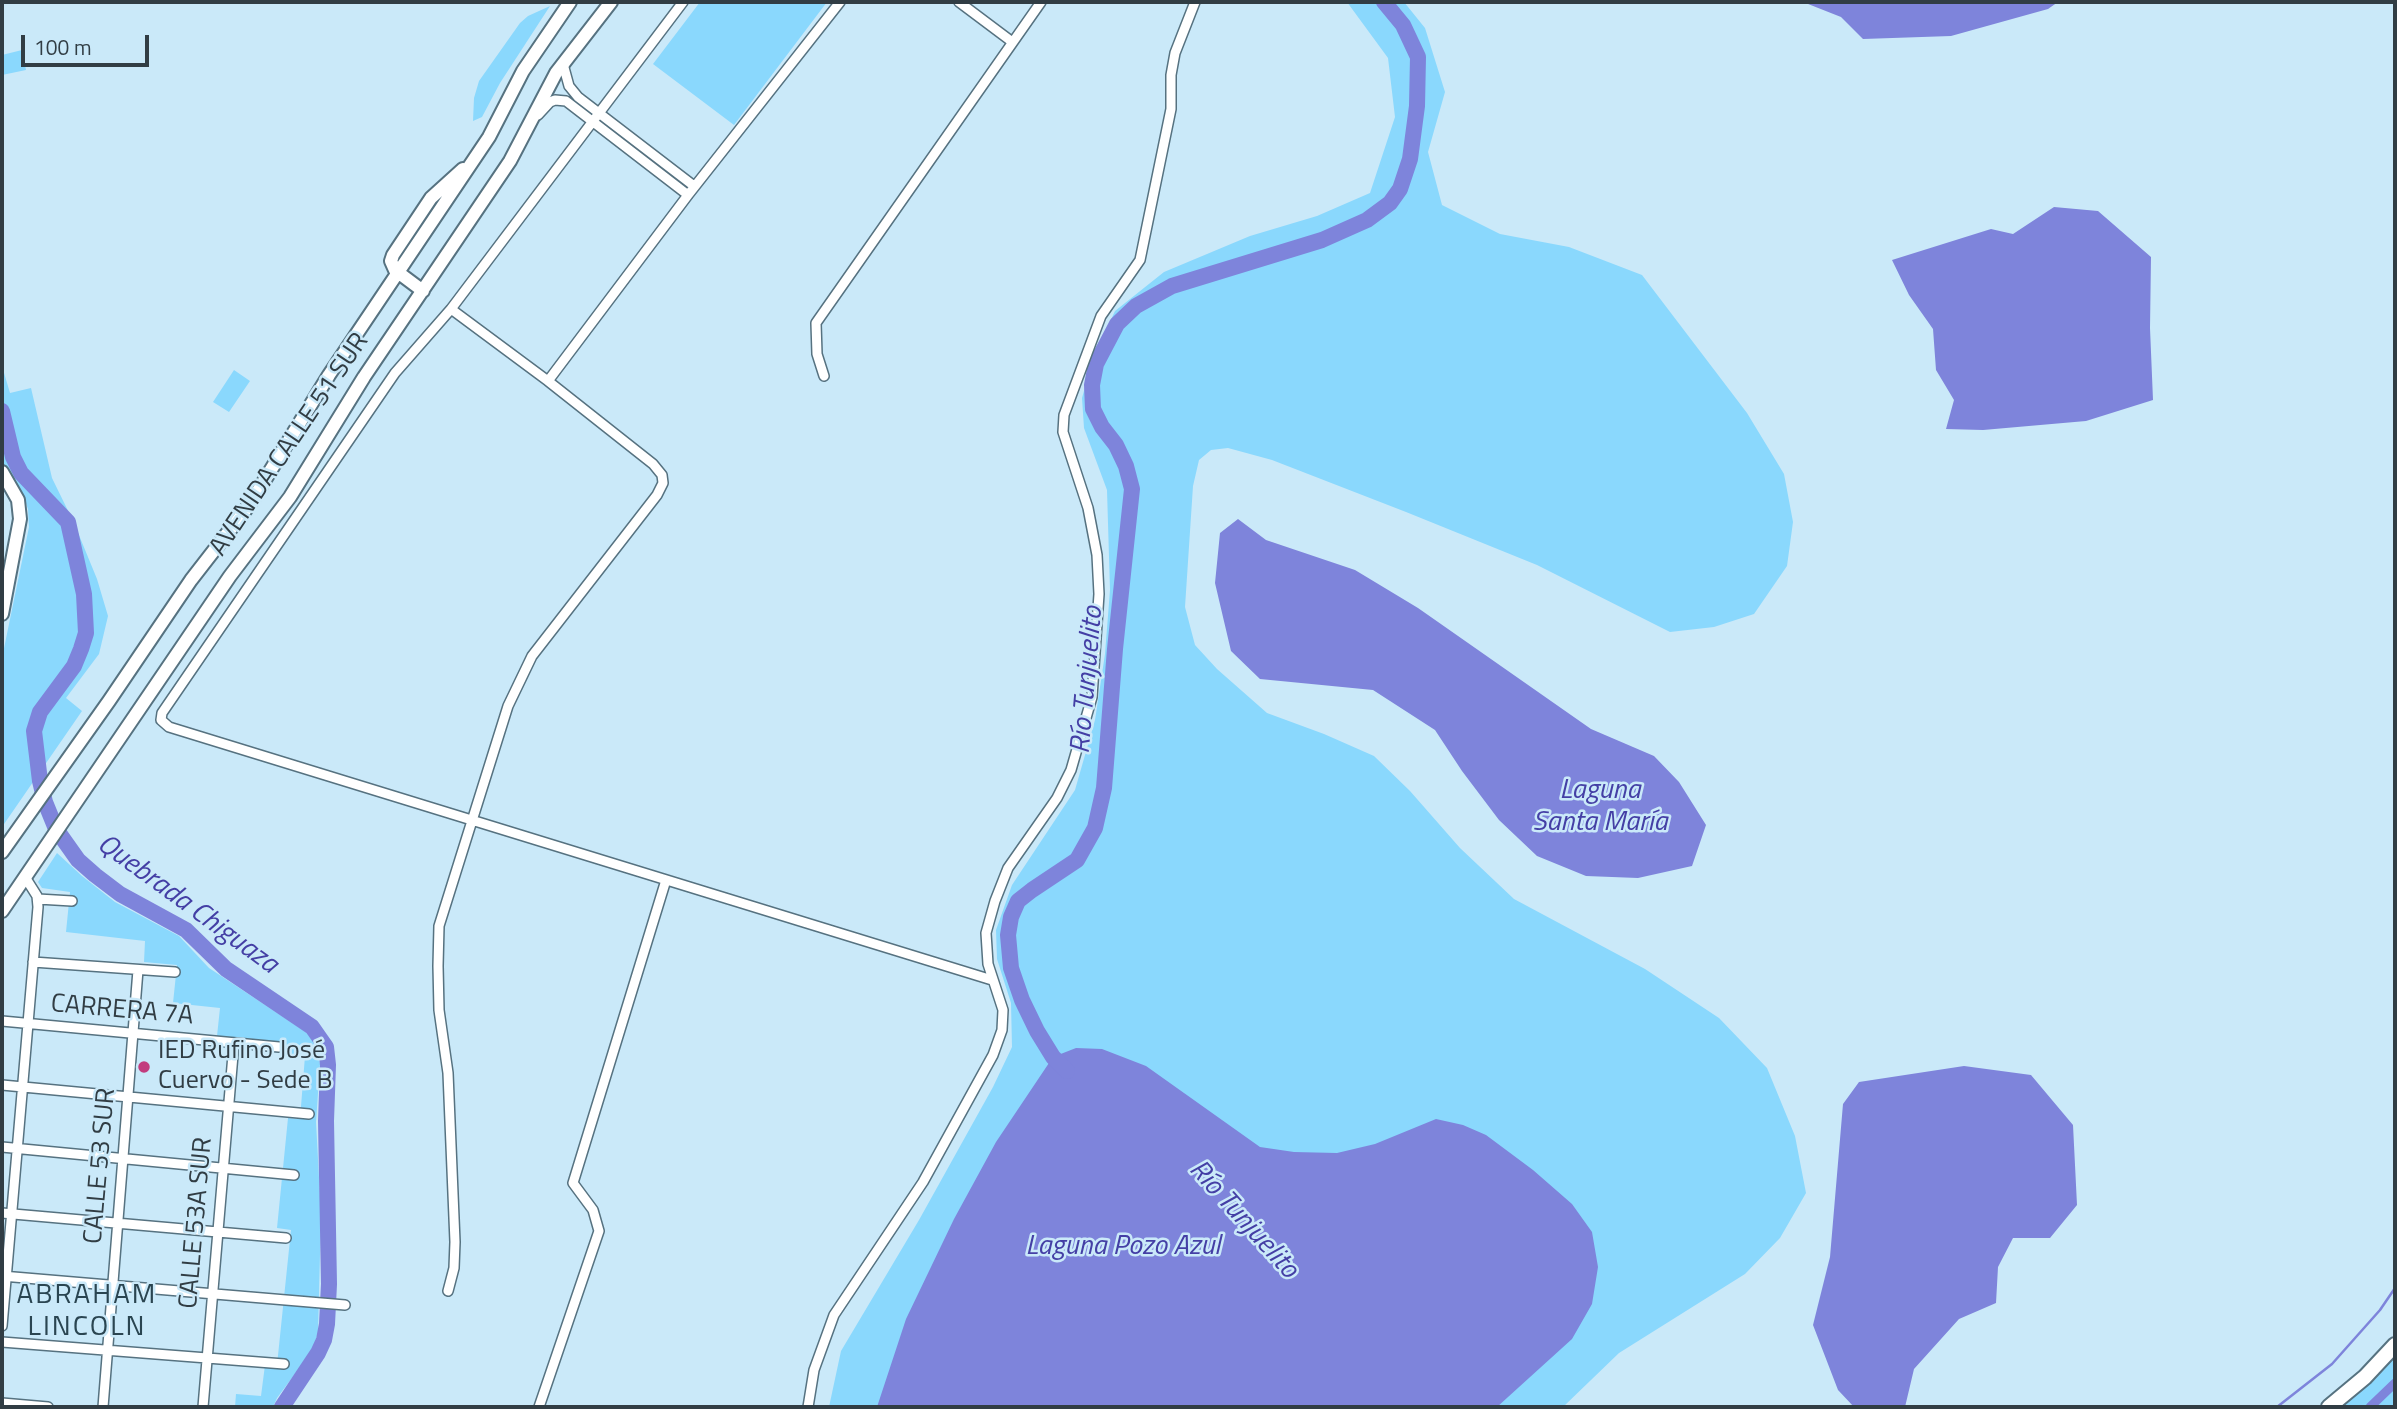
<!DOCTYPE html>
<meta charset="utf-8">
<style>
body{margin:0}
#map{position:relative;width:2397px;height:1409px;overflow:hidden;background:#cae9f9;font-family:"Titillium Web",sans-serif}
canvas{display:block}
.frame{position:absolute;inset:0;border:4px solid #313d44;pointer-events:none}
.scale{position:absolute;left:21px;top:35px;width:128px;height:32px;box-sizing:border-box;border:4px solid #313d44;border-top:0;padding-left:9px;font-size:21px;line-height:24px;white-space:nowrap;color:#313d44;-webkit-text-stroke:5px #cae9f9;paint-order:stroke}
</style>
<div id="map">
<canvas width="2397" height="1409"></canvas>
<div class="frame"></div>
<div class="scale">100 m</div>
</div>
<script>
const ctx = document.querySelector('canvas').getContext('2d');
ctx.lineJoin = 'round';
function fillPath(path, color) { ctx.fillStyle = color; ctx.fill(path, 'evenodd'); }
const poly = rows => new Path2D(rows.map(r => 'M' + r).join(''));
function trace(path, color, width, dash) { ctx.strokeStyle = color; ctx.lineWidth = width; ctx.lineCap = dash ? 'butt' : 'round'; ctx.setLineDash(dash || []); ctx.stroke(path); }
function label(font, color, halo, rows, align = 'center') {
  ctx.font = font + ' "Titillium Web",sans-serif'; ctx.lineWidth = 5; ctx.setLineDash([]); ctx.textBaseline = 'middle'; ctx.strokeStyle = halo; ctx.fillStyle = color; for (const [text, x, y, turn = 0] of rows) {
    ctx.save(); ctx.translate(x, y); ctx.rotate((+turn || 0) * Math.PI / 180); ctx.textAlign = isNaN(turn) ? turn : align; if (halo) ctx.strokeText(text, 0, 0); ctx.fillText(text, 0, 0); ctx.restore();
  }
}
const green = poly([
 [700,2,827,2,734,125,653,64],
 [1347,2,1404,2,1425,28,1445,92,1428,152,1442,205,1500,234,1569,247,1642,275,1747,413,1784,474,1793,522,1787,566,1754,614,1714,627,1670,632,1537,565,1406,512,1272,460,1228,448,1211,450,1199,460,1193,486,1185,607,1195,645,1217,669,1267,713,1324,734,1374,756,1410,791,1460,848,1514,899,1645,969,1719,1018,1767,1068,1795,1136,1806,1193,1780,1238,1745,1274,1619,1353,1563,1407,829,1407,841,1351,919,1220,993,1087,1012,1047,1011,1003,997,959,996,930,1012,885,1075,790,1095,720,1105,654,1110,590,1107,490,1084,428,1082,398,1093,358,1115,311,1164,272,1250,236,1317,216,1370,193,1395,117,1388,58],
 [550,6,500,83,482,117,473,121,474,98,479,81,520,23,528,16],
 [22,50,26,70,2,75,2,55],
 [2,366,10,393,31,388,52,478,74,523,97,579,108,616,99,654,66,698,82,711,2,827,2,658,29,527,28,509,24,498,2,465],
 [234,370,250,381,229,412,213,402],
 [57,853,82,876,115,902,179,936,209,968,309,1034,316,1043,320,1064,316,1122,321,1215,318,1333,312,1351,277,1398,273,1407,235,1407,236,1394,261,1396,265,1365,277,1365,291,1230,277,1228,288,1118,300,1119,305,1056,274,1052,275,1042,217,1036,220,1008,173,1003,177,965,144,962,145,941,66,932,70,892,42,888,38,882],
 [2395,1354,2395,1407,2339,1407]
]);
const water = poly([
 [1803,2,2058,2,2048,9,1951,36,1863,39,1841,17],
 [2054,207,2098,211,2151,257,2150,328,2153,400,2086,421,1983,430,1946,429,1954,400,1936,370,1933,329,1909,295,1892,260,1991,229,2013,234],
 [1238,519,1266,540,1355,570,1418,608,1591,729,1654,756,1679,782,1706,825,1692,866,1638,878,1586,876,1537,856,1499,820,1462,771,1435,730,1373,690,1260,679,1231,651,1215,583,1220,533],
 [1076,1048,1102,1049,1146,1066,1260,1147,1294,1152,1337,1153,1375,1144,1436,1119,1463,1125,1486,1135,1533,1170,1572,1204,1592,1232,1598,1267,1592,1304,1572,1339,1497,1407,877,1407,906,1319,954,1219,996,1142,1053,1057],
 [1964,1066,2031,1075,2073,1125,2077,1205,2050,1238,2013,1238,1998,1267,1996,1303,1959,1319,1914,1369,1905,1407,1854,1407,1838,1390,1813,1325,1830,1257,1843,1104,1859,1082]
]);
const stream = poly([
 [2277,1407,2332,1364,2380,1310,2395,1288]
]);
const canal = poly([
 [2370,1407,2395,1383]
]);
const river = poly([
 [2,411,13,457,21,473,68,522,84,594,86,633,81,649,74,666,40,712,34,731,40,781,45,802,56,829,78,860,95,875,120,894,186,930,226,969,312,1027,326,1047,328,1065,326,1121,329,1284,327,1324,324,1340,318,1353,282,1407],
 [1067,1071,1053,1057,1037,1031,1022,1000,1011,968,1008,935,1011,917,1018,901,1032,890,1077,860,1095,828,1104,788,1115,649,1132,489,1126,466,1116,445,1102,427,1093,409,1092,385,1096,364,1117,324,1136,306,1172,286,1322,240,1367,220,1390,203,1400,189,1410,159,1417,106,1418,57,1403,25,1384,2]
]);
const minor = poly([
 [683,2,451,309,395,373,162,713,161,720,169,727,992,980],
 [959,2,1011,41],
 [563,64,569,86,578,97,694,186],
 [538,115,550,102,555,100,566,101,688,195],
 [451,309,548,381,688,195,840,2],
 [824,376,817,354,816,323,1041,2],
 [38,899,72,901],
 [33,962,175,972],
 [2,1021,279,1047],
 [2,1085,309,1114],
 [2,1147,294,1175],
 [2,1213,286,1238],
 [2,1276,345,1305],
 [448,1291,454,1268,455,1242,448,1073,439,1010,438,966,439,926,508,706,532,656,657,495,663,483,662,475,653,464,548,381],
 [2,1326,38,907,37,896,25,877],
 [2,1342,284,1364],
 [2,1403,48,1407],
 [103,1407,138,970],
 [203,1407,234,1043],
 [539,1407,599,1231,593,1210,573,1183,666,880],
 [808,1407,814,1370,834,1315,923,1182,993,1055,1002,1030,1003,1010,988,964,986,933,995,901,1008,868,1057,798,1071,770,1092,697,1099,594,1097,555,1088,508,1063,432,1064,415,1101,316,1140,260,1171,109,1171,75,1175,53,1195,2]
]);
const major = poly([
 [423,291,395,270,391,261,393,255,431,198,463,169],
 [2,472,18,500,20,519,2,614],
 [2,852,109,701,191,580,250,504,329,375,489,137,523,71,570,2],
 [2,911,230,576,290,497,364,377,510,161,556,73,611,2]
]);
const highway = poly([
 [2329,1407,2365,1377,2395,1345]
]);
const markers = [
 [144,1067,7,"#c23c7e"]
];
const streetNames = [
 ["AVENIDA CALLE 51 SUR",290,445,-56],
 ["CARRERA 7A",122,1011,5],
 ["CALLE 53 SUR",101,1166,-85],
 ["CALLE 53A SUR",197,1223,-85]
];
const poiNames = [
 ["IED Rufino José",158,1052],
 ["Cuervo - Sede B",158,1082]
];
const waterNames = [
 ["Río Tunjuelito",1088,680,-85],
 ["Laguna",1600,791],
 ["Santa María",1600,823],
 ["Quebrada Chiguaza",187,905,36],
 ["Río Tunjuelito",1243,1220,48],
 ["Laguna Pozo Azul",1123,1247]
];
const neighbourhoodNames = [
 ["ABRAHAM",87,1296],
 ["LINCOLN",87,1328]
];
fillPath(green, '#8ad8fd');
fillPath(water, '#7e84db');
trace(stream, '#7e84db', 2.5);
trace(canal, '#7e84db', 9);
trace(river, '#7e84db', 16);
trace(minor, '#567280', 12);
trace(major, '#567280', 16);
trace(highway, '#567280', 18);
trace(minor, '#fff', 9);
trace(major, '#fff', 12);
trace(highway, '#fff', 14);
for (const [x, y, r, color] of markers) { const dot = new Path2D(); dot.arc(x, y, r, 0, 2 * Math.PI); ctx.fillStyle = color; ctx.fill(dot); trace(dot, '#cae9f9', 2.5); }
label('26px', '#313d44', '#cae9f9', streetNames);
label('26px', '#313d44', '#cae9f9', poiNames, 'left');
label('italic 28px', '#443fa5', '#cae9f9', waterNames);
ctx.letterSpacing = '2px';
label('28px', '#2a4551', '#cae9f9', neighbourhoodNames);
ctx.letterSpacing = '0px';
</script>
